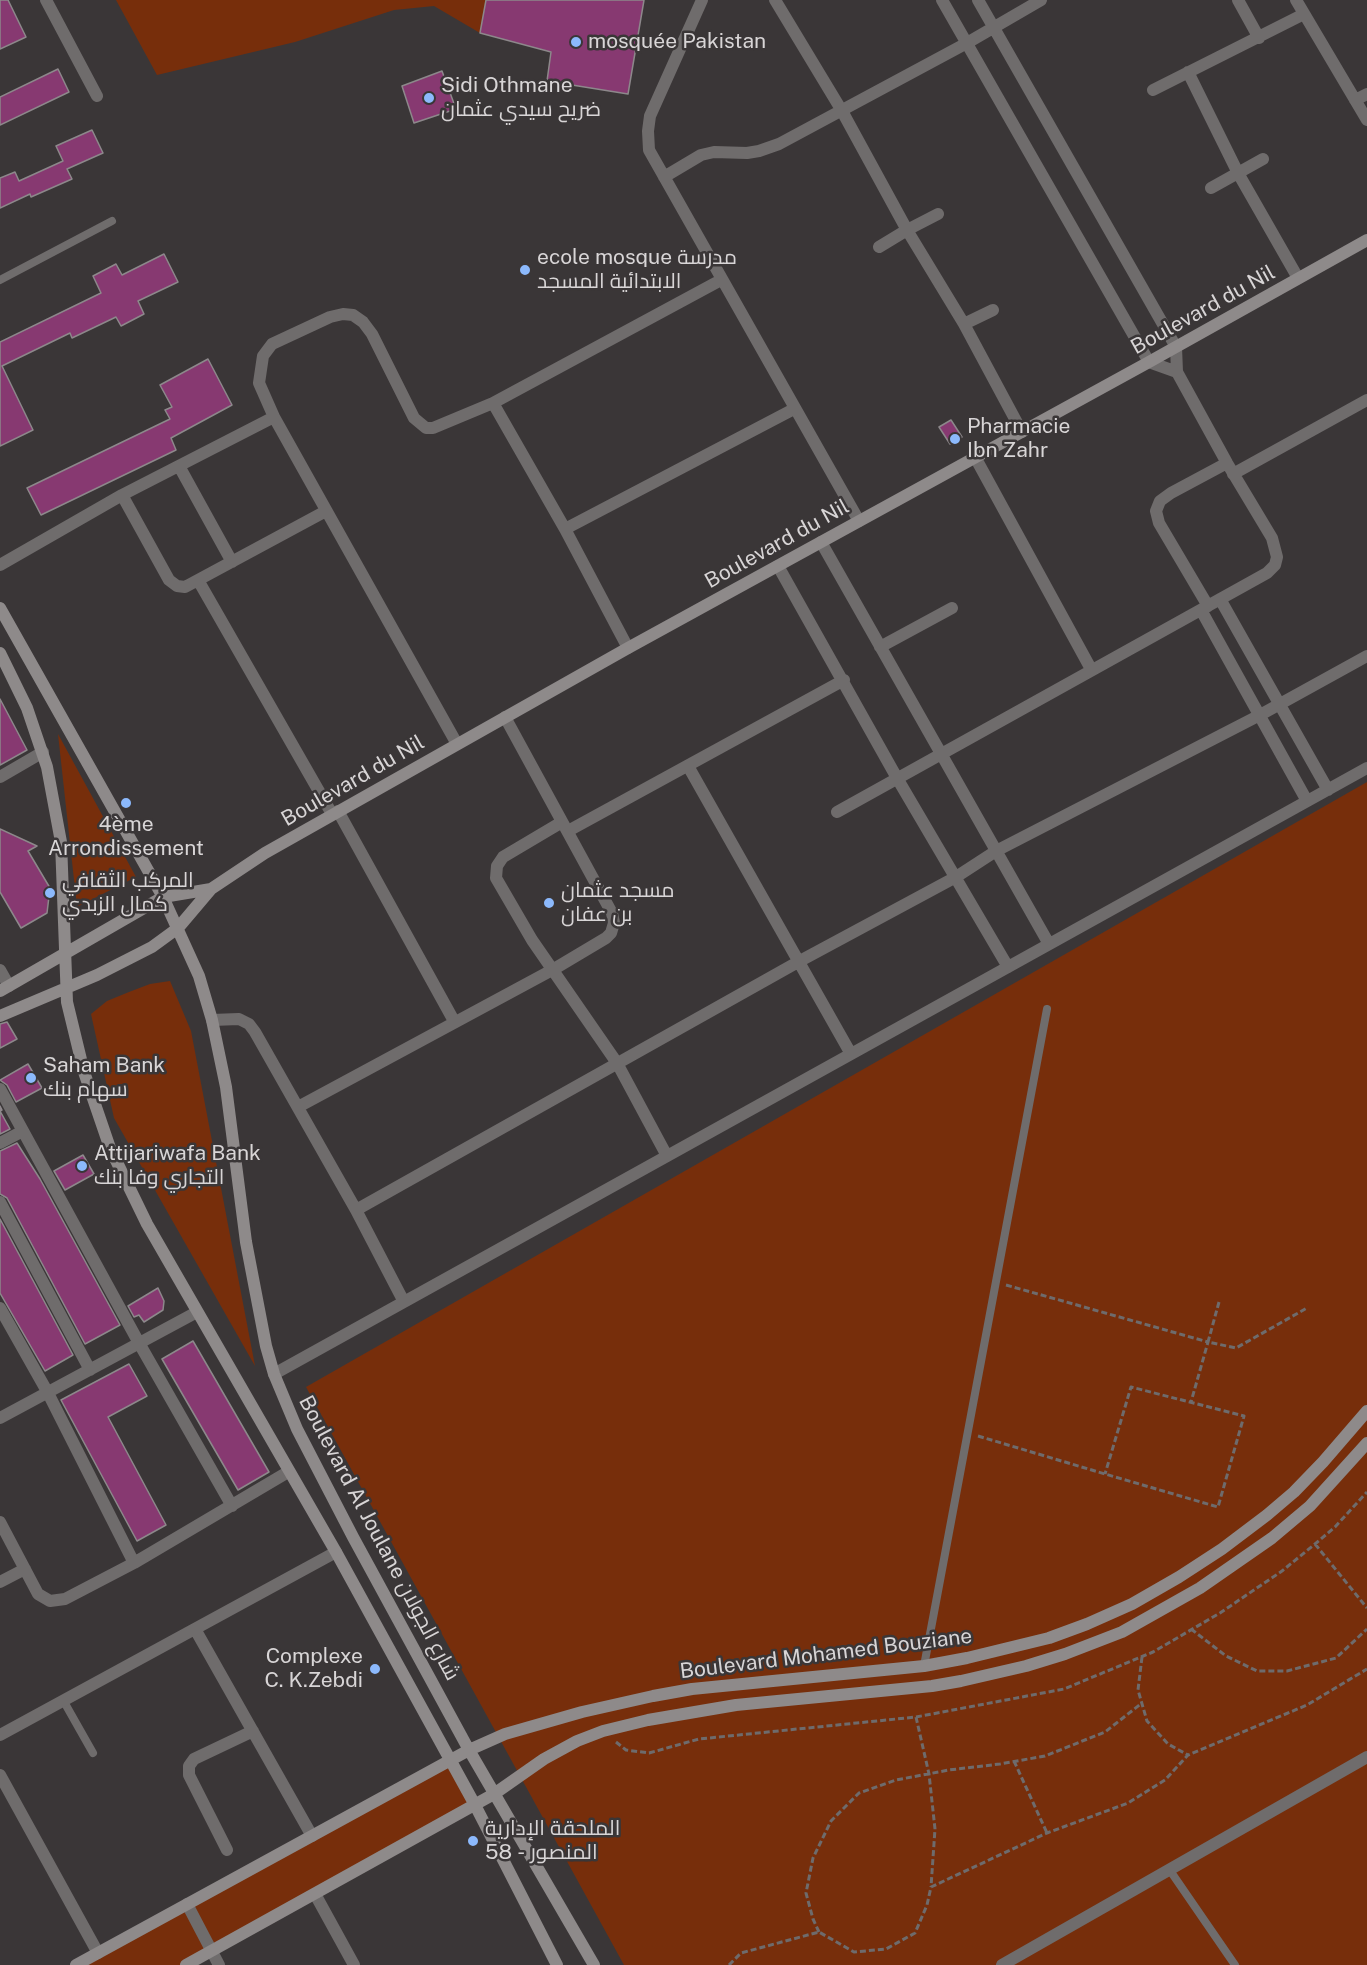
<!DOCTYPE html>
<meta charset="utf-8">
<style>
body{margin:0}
canvas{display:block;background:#3a3637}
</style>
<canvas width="1367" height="1965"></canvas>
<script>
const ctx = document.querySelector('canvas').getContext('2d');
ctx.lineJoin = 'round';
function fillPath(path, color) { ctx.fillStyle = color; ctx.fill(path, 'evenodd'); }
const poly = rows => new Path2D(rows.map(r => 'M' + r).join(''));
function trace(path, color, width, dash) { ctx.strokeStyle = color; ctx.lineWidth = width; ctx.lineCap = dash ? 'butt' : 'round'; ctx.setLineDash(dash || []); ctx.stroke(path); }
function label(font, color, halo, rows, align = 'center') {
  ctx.font = font + ' "Public Sans",Cairo,sans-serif'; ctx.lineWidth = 5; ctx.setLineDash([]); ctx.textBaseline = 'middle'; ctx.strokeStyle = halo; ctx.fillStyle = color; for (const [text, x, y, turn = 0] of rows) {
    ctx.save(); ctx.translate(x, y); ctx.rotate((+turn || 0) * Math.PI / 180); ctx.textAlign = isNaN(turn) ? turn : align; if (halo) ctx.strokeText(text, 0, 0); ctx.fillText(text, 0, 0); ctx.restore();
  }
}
const green = poly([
 [116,0,486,0,480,33,434,6,394,10,295,42,157,75],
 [58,734,136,877,77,907],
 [1367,782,1367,1965,624,1965,306,1387],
 [170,981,191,1031,255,1366,114,1118,91,1014,107,1001,129,992,150,984],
 [450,1761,475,1805,186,1965,76,1965]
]);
const building = poly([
 [0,0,8,0,26,37,0,49,0,0],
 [486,0,644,0,628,94,547,81,551,52,480,33,486,0],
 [58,69,69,92,0,125,0,97,58,69],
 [442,71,456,109,414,123,402,86,442,71],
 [92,130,103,153,67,169,72,179,31,197,30,194,0,208,0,178,15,172,19,181,63,161,56,146,92,130],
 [164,254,178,282,138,301,144,314,121,326,116,317,72,338,70,333,2,366,33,430,0,446,0,342,101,293,93,276,116,264,122,275,164,254],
 [208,359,232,405,171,438,176,450,41,515,27,488,170,419,165,410,172,407,160,385,208,359],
 [951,420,962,437,950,444,939,427,951,420],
 [0,699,27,750,0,765,0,699],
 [0,829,37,846,28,851,50,888,47,913,21,928,0,892,0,829],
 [7,1022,17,1039,0,1048,0,1024,7,1022],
 [28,1064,42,1088,16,1102,7,1085,0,1080,28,1064],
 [0,1106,2,1110,0,1111,10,1129,0,1134,0,1106],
 [17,1143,40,1179,120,1325,85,1344,7,1198,0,1194,0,1151,17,1143],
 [83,1155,94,1174,65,1190,54,1171,83,1155],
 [0,1219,73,1355,45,1371,0,1293,0,1219],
 [158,1288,164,1301,163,1310,144,1322,139,1315,134,1317,128,1306,158,1288],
 [193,1341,269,1472,238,1490,162,1359,193,1341],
 [129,1364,147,1396,108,1417,166,1525,137,1541,61,1400,129,1364]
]);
const path = poly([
 [1006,1285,1208,1342,1191,1402],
 [1219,1302,1208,1342,1236,1348,1307,1308],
 [978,1436,1105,1474,1218,1507,1244,1416,1131,1387,1105,1474],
 [1315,1544,1367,1608],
 [1191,1629,1226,1656,1257,1671,1287,1671,1336,1658,1367,1629],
 [1142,1657,1138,1690,1147,1721,1168,1744,1188,1755],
 [916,1717,929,1774,935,1829,931,1887],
 [616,1742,626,1750,649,1753,699,1739,916,1717,1064,1689,1153,1652,1220,1613,1282,1571,1315,1544,1335,1527,1367,1492],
 [1014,1761,1047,1833],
 [819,1932,813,1919,806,1893,813,1858,831,1821,859,1793,896,1780,949,1770,1000,1764,1045,1756,1105,1732,1142,1703],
 [729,1965,741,1953,819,1932,854,1952,886,1949,915,1933,927,1905,931,1887,1047,1833,1128,1803,1165,1780,1188,1755,1307,1705,1367,1669]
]);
const lane = poly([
 [0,280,112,221],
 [924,1666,1047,1009],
 [63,1700,93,1753],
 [1169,1869,1235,1965]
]);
const street = poly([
 [46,0,97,96],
 [702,0,650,116,648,131,649,150,859,521],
 [775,0,842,111,907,230,964,324,1022,432],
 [942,0,1149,362,1177,372],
 [1238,0,1259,38],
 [1296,0,1367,120],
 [1188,72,1238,173,1298,278],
 [1153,90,1304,14],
 [1355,100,1367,94],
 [664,177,701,155,714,152,747,153,759,151,779,144,967,43,1041,0],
 [1211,188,1263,159],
 [879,247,907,230,938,214],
 [964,324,993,310],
 [493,403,565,529,628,648],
 [975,457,1091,669],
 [179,466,232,562],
 [1233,474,1367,400],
 [122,495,169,580,177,586,185,587,326,511],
 [565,529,794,409],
 [821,542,1049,944],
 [0,565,122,495,274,417],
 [778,566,897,778,1008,967],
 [198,580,332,814],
 [1220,599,1328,790],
 [1208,606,1159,523,1156,511,1160,501,1171,493,1227,463],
 [1201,610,1307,801],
 [880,647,952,608],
 [457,744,274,417,259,383,263,356,272,344,330,317,343,314,353,315,363,322,372,334,414,418,426,428,433,428,493,403,721,280],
 [688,766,851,1054],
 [0,777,43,752],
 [338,811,454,1021],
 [837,812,1267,573,1275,565,1277,557,1272,538,1227,463,1177,372,1176,347,978,0],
 [562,822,503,857,497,866,496,878,532,940,617,1063,667,1156],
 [568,831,844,680],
 [0,970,9,986],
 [212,1020,239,1019,249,1024,255,1032,356,1210,404,1302],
 [0,1089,139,1343,232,1506],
 [298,1107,554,969,606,938,611,933,614,923,612,913,505,717],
 [0,1143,23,1131],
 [0,1202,90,1370],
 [356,1210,798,962,956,877,996,851,1260,715,1367,656],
 [0,1308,48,1393,134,1563],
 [274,1374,1367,768],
 [0,1418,197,1312],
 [0,1522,38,1594,50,1601,65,1599,134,1563,288,1472],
 [0,1582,25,1569],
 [195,1629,312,1836],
 [0,1735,336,1552],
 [0,1775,98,1953],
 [227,1850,189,1775,189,1766,194,1759,253,1731],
 [315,1894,354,1965],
 [187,1904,219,1965],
 [1002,1965,1367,1757]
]);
const secondary = poly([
 [0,608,163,897,199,976,212,1020,226,1087,246,1242,266,1346,274,1374,297,1429,353,1537,469,1750,594,1965],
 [0,653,27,708,47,767,61,842,67,1002,84,1072,110,1148,147,1224,336,1552,475,1805,557,1965],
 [0,991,163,897,211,889],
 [0,1016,97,975,152,947,178,928,211,889,265,853,628,648,1149,362,1367,240],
 [76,1965,469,1750,505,1734,582,1712,653,1696,692,1689,924,1666,967,1658,1049,1638,1087,1624,1132,1604,1179,1577,1222,1549,1267,1515,1294,1492,1323,1462,1367,1411],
 [186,1965,494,1794,544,1759,577,1741,603,1731,648,1720,736,1705,932,1686,961,1681,1026,1666,1065,1654,1122,1632,1200,1588,1272,1538,1310,1506,1367,1443]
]);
const markers = [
 [576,42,6,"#8cb9fc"],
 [429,98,6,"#8cb9fc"],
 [525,270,6,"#8cb9fc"],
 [955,439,6,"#8cb9fc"],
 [126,803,6,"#8cb9fc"],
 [50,893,6,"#8cb9fc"],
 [549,903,6,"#8cb9fc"],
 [31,1078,6,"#8cb9fc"],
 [82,1166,6,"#8cb9fc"],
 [375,1669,6,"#8cb9fc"],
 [473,1841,6,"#8cb9fc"]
];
const poiNames = [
 ["mosquée Pakistan",588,42],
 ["Sidi Othmane",441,86],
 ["ضريح سيدي عثمان",441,110],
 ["ecole mosque مدرسة",537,258],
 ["الابتدائية المسجد",537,282],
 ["Pharmacie",967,427],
 ["Ibn Zahr",967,451],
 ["4ème",126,825,"center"],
 ["Arrondissement",126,849,"center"],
 ["المركب الثقافي",62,881],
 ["كمال الزبدي",62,905],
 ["مسجد عثمان",561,891],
 ["بن عفان",561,915],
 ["Saham Bank",43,1066],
 ["سهام بنك",43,1090],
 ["Attijariwafa Bank",94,1154],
 ["التجاري وفا بنك",94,1178],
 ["Complexe",363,1657,"right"],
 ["C. K.Zebdi",363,1681,"right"],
 ["الملحقة الإدارية",485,1829],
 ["58 - المنصور",485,1853]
];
const streetNames = [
 ["Boulevard du Nil",1203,310,-29],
 ["Boulevard du Nil",777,544,-29],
 ["Boulevard du Nil",353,781,-30],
 ["Boulevard Al Joulane شارع الجولان",379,1538,62],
 ["Boulevard Mohamed Bouziane",826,1654,-7]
];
fillPath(green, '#772e0b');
fillPath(building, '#873971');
trace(building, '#8d888b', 1.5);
trace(path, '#6e6b6c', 3, [6, 3]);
trace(lane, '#6f6c6c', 8);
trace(street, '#6f6c6c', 12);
trace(secondary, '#8e8a8a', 12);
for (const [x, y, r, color] of markers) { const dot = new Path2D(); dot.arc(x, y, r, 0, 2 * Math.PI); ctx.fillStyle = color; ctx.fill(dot); trace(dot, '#3a3637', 2); }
label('21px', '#d8d5d6', '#3a3637', poiNames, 'left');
label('21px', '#d8d5d6', '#3a3637', streetNames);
</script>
